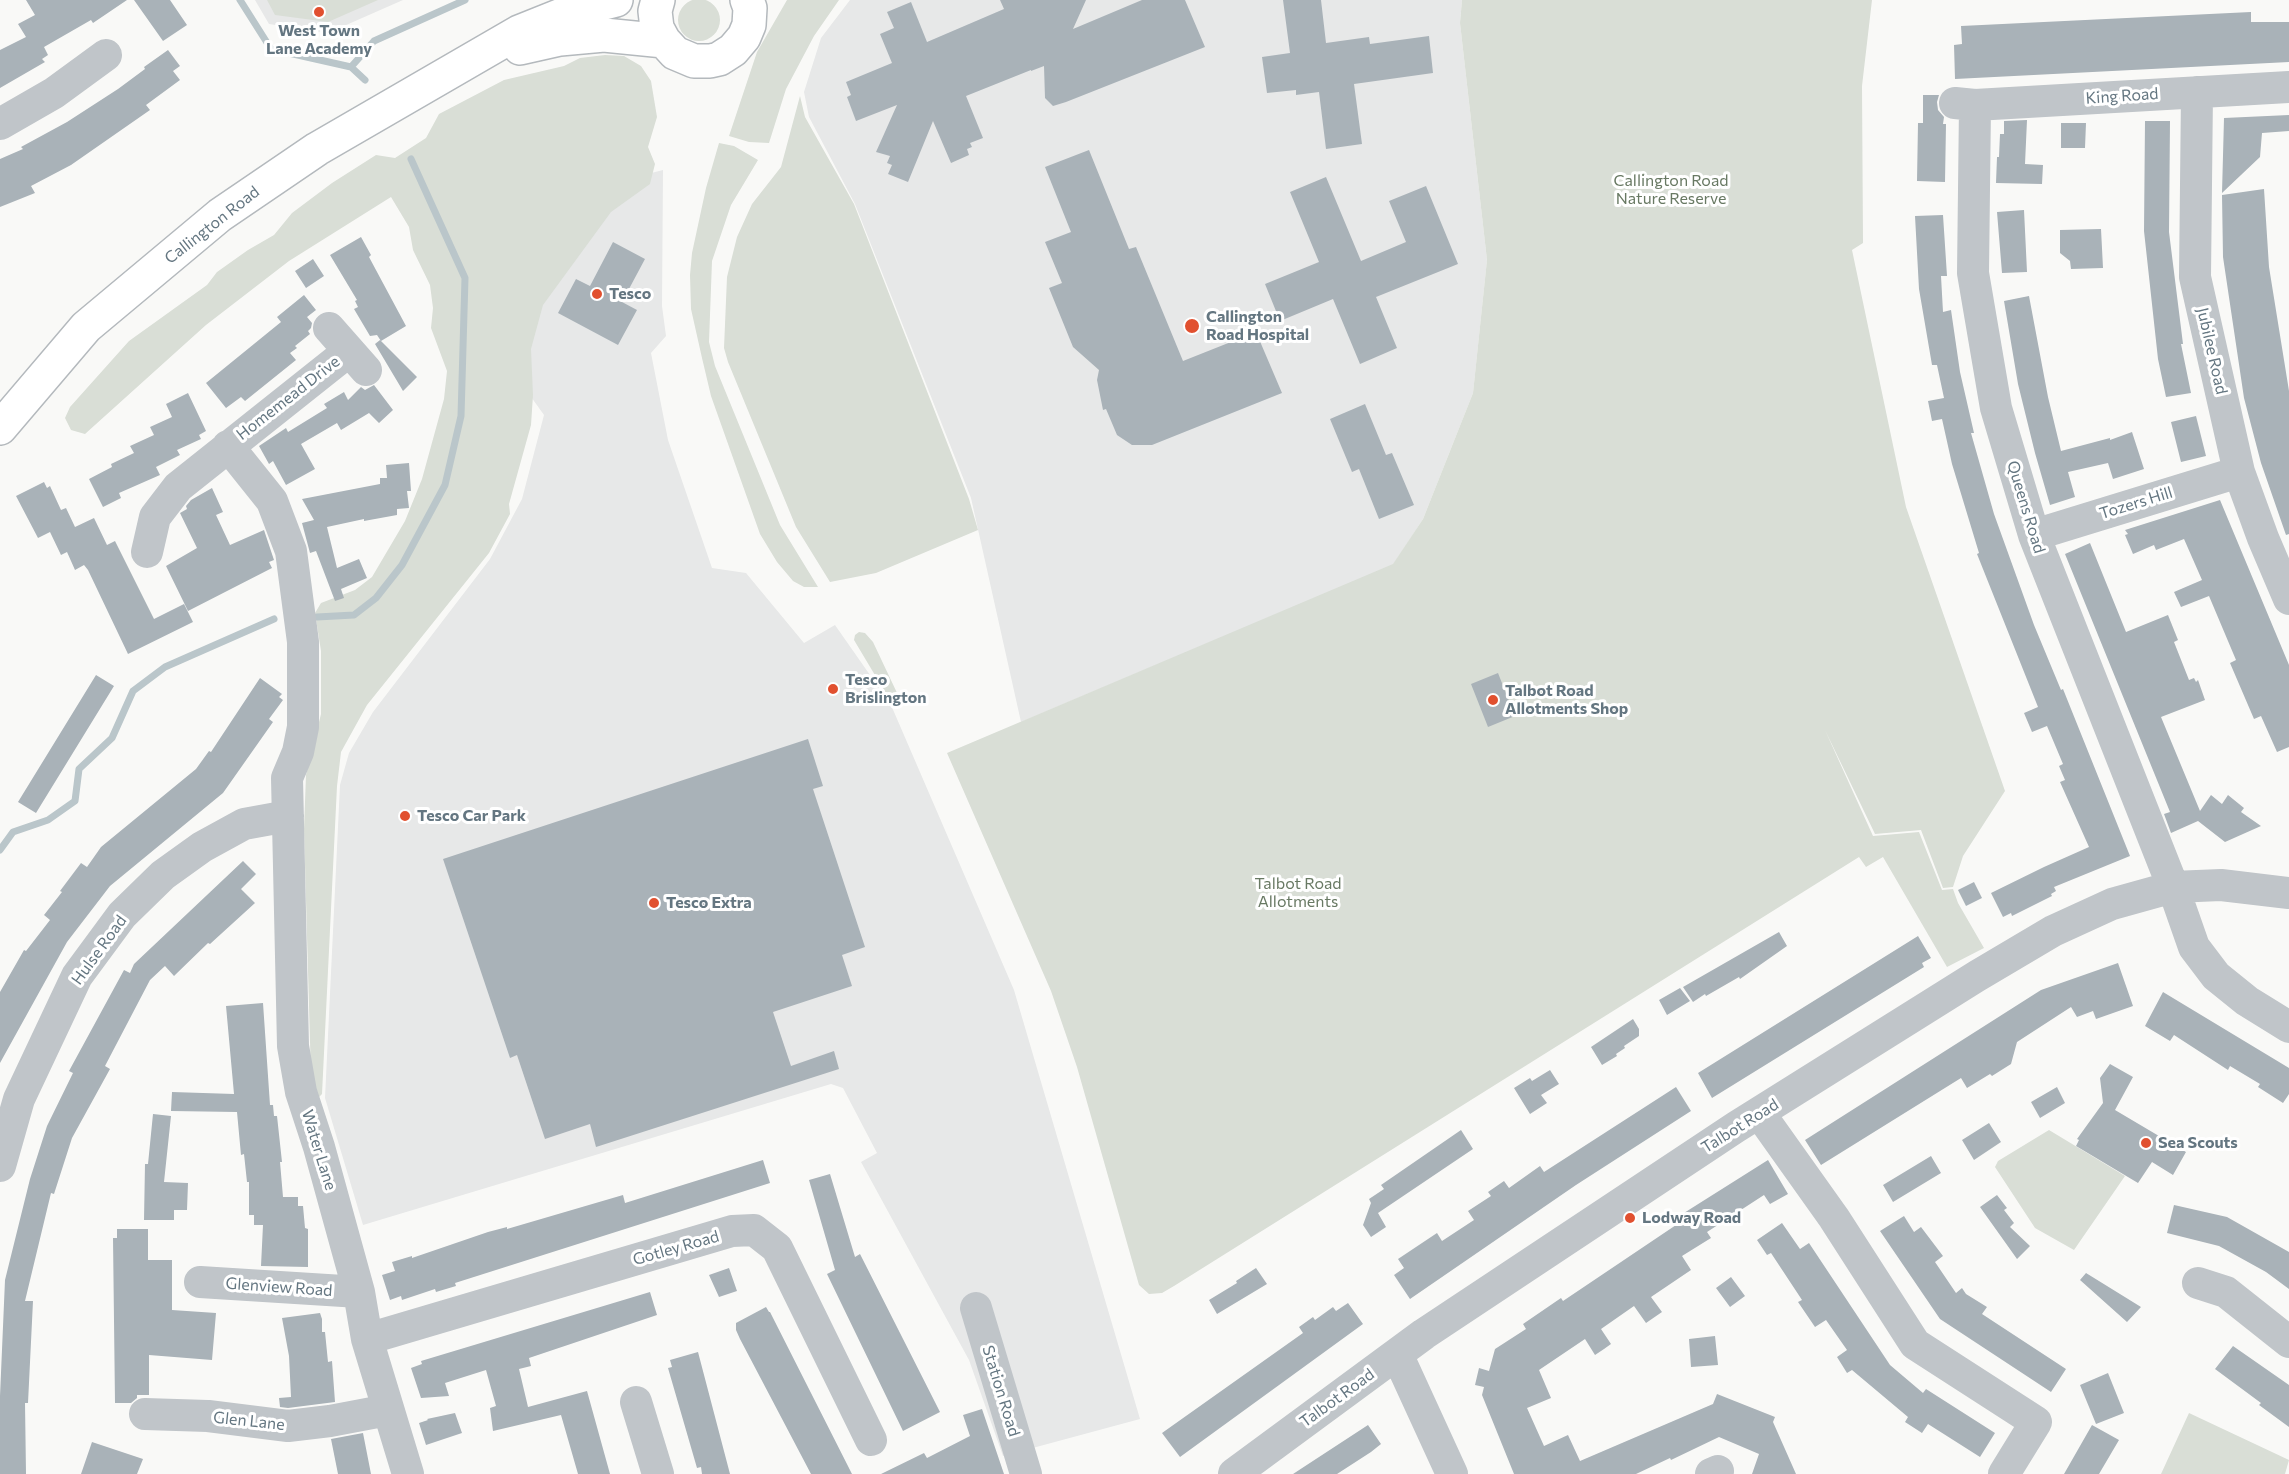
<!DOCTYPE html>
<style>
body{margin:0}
canvas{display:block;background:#f9f9f7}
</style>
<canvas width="2289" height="1474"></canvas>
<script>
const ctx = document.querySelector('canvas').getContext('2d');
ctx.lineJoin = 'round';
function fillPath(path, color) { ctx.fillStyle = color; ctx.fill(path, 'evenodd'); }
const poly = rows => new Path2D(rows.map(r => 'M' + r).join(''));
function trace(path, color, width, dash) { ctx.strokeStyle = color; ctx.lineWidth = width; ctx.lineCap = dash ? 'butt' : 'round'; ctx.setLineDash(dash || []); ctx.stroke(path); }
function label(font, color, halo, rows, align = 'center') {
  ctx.font = font + ' Commissioner,sans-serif'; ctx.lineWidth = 6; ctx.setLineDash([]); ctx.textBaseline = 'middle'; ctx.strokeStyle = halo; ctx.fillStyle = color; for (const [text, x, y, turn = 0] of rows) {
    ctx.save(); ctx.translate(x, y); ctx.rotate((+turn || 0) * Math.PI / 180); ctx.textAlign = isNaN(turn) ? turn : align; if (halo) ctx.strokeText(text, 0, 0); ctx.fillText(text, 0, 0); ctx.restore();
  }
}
const built = poly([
 [255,0,403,0,328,33,269,24],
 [850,0,1462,0,1460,23,1487,260,1473,393,1423,519,1393,565,1021,722,971,498,855,204,809,117,804,92,821,38],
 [663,170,662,306,666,336,651,353,668,440,712,568,746,573,804,643,835,625,891,705,1014,990,1140,1419,1003,1456,969,1360,861,1162,877,1153,843,1088,831,1084,363,1225,325,1098,340,785,349,753,373,712,490,559,522,499,544,415,529,394,523,366,547,282,620,181]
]);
const green = poly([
 '678 20a21 21 0 1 1 42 0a21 21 0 1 1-42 0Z',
 [267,0,378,0,328,22,275,15],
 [787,0,839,0,814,36,786,89,769,143,749,142,729,136,757,52],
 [1462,0,1872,0,1862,86,1863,243,1852,250,1906,507,2005,791,1963,856,1953,887,1943,888,1921,830,1875,834,1825,730,1873,836,1919,832,1942,890,1953,889,1958,903,1984,948,1947,967,1883,857,1866,867,1859,857,1174,1286,1162,1293,1149,1294,1139,1285,1077,1067,1051,991,947,753,1393,564,1423,519,1473,393,1487,260,1460,23],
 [605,55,624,56,641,66,651,81,657,117,648,147,655,164,650,184,611,212,543,305,531,349,533,395,531,425,509,504,510,514,489,553,367,705,341,752,337,786,322,1094,316,1100,311,1077,304,829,306,775,321,714,321,651,315,613,321,603,355,590,372,577,405,521,422,479,444,399,447,371,431,328,433,308,430,285,413,250,409,227,391,197,289,261,206,325,85,434,71,430,65,418,70,407,129,341,207,285,217,272,248,250,274,235,292,213,332,183,376,155,395,158,426,138,439,114,504,80,564,66,580,58],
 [800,96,805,117,854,204,969,499,978,530,876,573,830,582,796,527,728,362,724,348,727,277,737,237,752,204,781,167],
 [719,143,734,146,758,160,731,205,712,261,709,342,715,366,780,525,818,587,804,587,793,581,777,562,760,534,711,396,702,358,691,309,690,275,692,253,706,188],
 [859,632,865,633,873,642,898,695,898,700,894,702,891,702,854,640,855,635],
 [2049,1130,2125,1176,2074,1250,2035,1228,1995,1167,1998,1161],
 [2189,1413,2289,1460,2285,1474,2161,1474]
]);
const stream = poly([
 [240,0,271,49,351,67,365,80],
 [351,67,374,41,465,0],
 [317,617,354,615,376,598,402,565,445,485,461,416,465,278,411,159],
 [0,850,13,832,48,820,75,801,79,769,112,738,133,691,165,667,274,619]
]);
const building = poly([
 [26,0,127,0,93,23,91,20,44,47,48,55,42,59,45,62,0,88,0,50,26,37,18,24,35,15],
 [134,0,170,0,187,25,163,41],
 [1000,0,1086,0,1073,29,1142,0,1185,0,1205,47,1066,102,1053,106,1045,98,1044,66,1031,71,1031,70,966,96,983,138,970,143,972,147,967,149,969,155,951,163,933,121,908,182,888,174,892,165,887,163,890,156,876,152,897,105,856,121,847,97,851,95,846,82,892,63,880,34,894,28,887,12,911,2,927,42,1004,9],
 [1283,0,1321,0,1326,43,1369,37,1370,44,1429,36,1433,73,1354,84,1362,144,1326,149,1319,92,1296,95,1296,90,1267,93,1262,57,1290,53],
 [2251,12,2251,22,2289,22,2289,62,1955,79,1954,45,1962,44,1961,26],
 [168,50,180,66,173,71,180,80,146,105,150,110,71,165,31,186,35,193,0,207,0,159,23,149,21,147,67,122,118,89,145,69,144,67],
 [1923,95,1939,95,1937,102,1938,110,1944,117,1943,124,1946,124,1945,182,1917,181,1918,123,1923,123],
 [2289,115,2289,131,2262,133,2260,157,2222,193,2224,118],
 [2027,120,2025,164,2043,165,2042,184,1996,183,1997,157,1999,157,2000,134,2004,134,2004,121],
 [2145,121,2170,121,2169,232,2183,344,2181,344,2191,393,2166,397,2158,359,2144,231],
 [2061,123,2086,123,2085,148,2061,148],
 [1089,150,1129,249,1136,247,1183,361,1256,332,1282,393,1152,445,1132,445,1117,435,1106,409,1103,410,1097,380,1099,370,1073,347,1049,288,1062,283,1045,242,1071,232,1045,167],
 [1326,177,1361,261,1406,242,1389,201,1426,186,1458,264,1376,297,1397,348,1360,364,1333,299,1280,321,1265,284,1319,262,1290,192],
 [2264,189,2269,267,2289,391,2289,534,2286,535,2261,463,2244,398,2223,257,2222,195],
 [2024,210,2027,272,2002,273,1997,212],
 [1943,215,1947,276,1941,276,1943,312,1951,310,1960,372,1974,433,1971,433,1994,514,2034,625,2061,690,2063,689,2130,856,2054,887,2056,891,2051,894,2052,896,2012,916,2011,913,2003,917,1991,893,2044,867,2089,847,2060,782,2065,780,2059,766,2063,764,2047,726,2032,732,2024,713,2038,707,1977,554,1979,553,1952,464,1942,419,1932,421,1928,401,1944,398,1937,365,1932,365,1919,289,1915,216],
 [2101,229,2103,268,2071,269,2070,261,2060,253,2060,230],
 [361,237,371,255,369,257,406,326,381,341,377,335,370,336,354,309,358,307,355,301,357,300,330,255],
 [613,242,645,259,622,302,637,310,618,345,558,313,576,279,590,286],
 [313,259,324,276,306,288,295,271],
 [304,295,316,310,307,317,312,323,311,328,308,331,310,334,295,346,297,348,290,353,296,360,245,401,241,397,226,408,206,383,281,322,277,317],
 [2029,296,2048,397,2061,451,2110,438,2110,440,2132,432,2144,469,2113,479,2108,463,2068,472,2075,497,2050,505,2035,453,2018,384,2004,301],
 [380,340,417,377,403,391,375,344],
 [374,385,393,410,379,423,369,413,341,430,337,423,301,444,315,469,286,485,273,461,269,464,259,446,286,428,288,432,327,408,324,404,344,392,348,400,361,387,365,390],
 [188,393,206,431,199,435,201,439,177,450,180,455,156,467,160,475,119,493,121,498,103,507,89,479,112,467,111,464,134,453,130,446,154,435,150,427,172,417,166,404],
 [1365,404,1386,455,1392,453,1414,505,1379,519,1359,469,1352,472,1330,419],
 [2196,416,2206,456,2181,462,2171,422],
 [409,463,411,491,407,491,409,508,397,509,397,515,364,521,364,519,327,527,337,568,359,559,367,578,341,589,344,598,335,601,316,551,310,553,302,523,314,520,302,499,380,484,380,478,387,478,386,465],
 [44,482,47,488,50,486,61,510,66,508,75,527,94,518,107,545,115,541,154,619,184,604,193,622,128,654,88,570,84,565,75,570,67,552,61,555,50,532,38,538,16,496],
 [212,488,223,512,216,515,230,545,264,530,274,560,269,562,272,568,188,611,166,566,197,548,180,513,187,509,186,506,191,500],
 [2220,500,2289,665,2289,747,2277,752,2261,716,2254,719,2230,663,2236,660,2209,596,2181,607,2174,592,2202,580,2184,539,2156,550,2154,545,2133,554,2125,535,2128,534,2125,530],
 [2090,543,2126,632,2168,615,2178,640,2174,642,2189,680,2194,678,2196,682,2198,680,2205,700,2161,717,2200,811,2211,795,2222,804,2228,795,2244,808,2241,812,2261,826,2225,842,2198,821,2171,833,2164,814,2170,812,2065,554],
 [1498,673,1515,716,1488,727,1471,684],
 [96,675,114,686,36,813,18,802],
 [260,678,282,694,279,697,283,700,269,719,273,722,223,793,110,886,67,942,0,1063,0,992,24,950,26,951,50,920,44,915,62,892,60,891,81,863,87,867,101,847,196,769,209,751,211,752],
 [808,739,823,786,813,789,865,947,842,955,852,986,773,1012,791,1066,834,1051,839,1069,596,1147,590,1124,545,1139,517,1055,510,1058,443,859],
 [243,861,256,874,241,889,255,903,210,944,208,943,174,976,165,966,150,980,105,1066,110,1069,72,1138,54,1194,51,1193,25,1301,33,1301,28,1403,25,1403,26,1474,0,1474,0,1396,5,1280,30,1179,47,1126,73,1073,69,1071,124,970,130,973,134,964],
 [1974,882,1982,898,1966,906,1958,890],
 [1779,932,1787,946,1740,979,1739,977,1706,996,1705,994,1693,1002,1683,987],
 [1918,936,1931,958,1922,963,1924,967,1712,1098,1698,1073],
 [2118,963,2133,1006,2096,1019,2093,1011,2077,1017,2071,1007,2017,1042,2011,1064,1992,1076,1990,1074,1967,1088,1961,1078,1821,1165,1805,1140,2041,990],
 [1680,988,1690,1001,1667,1015,1659,1000],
 [2163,992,2289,1068,2289,1094,2283,1103,2258,1087,2260,1084,2230,1066,2228,1070,2174,1035,2170,1041,2145,1026],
 [263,1003,270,1105,273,1105,274,1116,277,1116,282,1162,280,1162,283,1197,298,1197,298,1206,303,1206,305,1228,308,1229,308,1267,261,1266,263,1225,254,1225,254,1215,249,1215,249,1182,247,1182,244,1154,241,1155,237,1112,171,1111,172,1092,234,1094,226,1006],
 [1633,1019,1639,1029,1639,1036,1624,1046,1625,1048,1616,1054,1617,1056,1602,1065,1591,1047],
 [2110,1064,2133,1077,2115,1110,2186,1152,2173,1175,2152,1162,2138,1183,2076,1146,2079,1140,2077,1139,2103,1103,2100,1078],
 [1550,1070,1559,1084,1541,1095,1547,1103,1530,1114,1514,1088,1530,1078,1532,1081],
 [1676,1087,1691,1111,1576,1185,1410,1299,1394,1275,1404,1268,1398,1259,1437,1233,1442,1241,1474,1220,1468,1211,1491,1196,1488,1192,1504,1181,1509,1188,1540,1166,1544,1172],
 [2057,1087,2065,1103,2040,1118,2031,1102],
 [153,1114,171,1116,164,1182,188,1183,187,1210,174,1210,174,1220,144,1220,145,1164,148,1164],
 [1989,1123,2001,1142,1974,1160,1962,1140],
 [1461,1130,1473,1149,1378,1213,1386,1227,1371,1237,1363,1225,1371,1203,1369,1199,1384,1189,1381,1185],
 [1931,1156,1941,1173,1893,1202,1883,1185],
 [763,1160,770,1183,455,1283,456,1286,436,1292,435,1289,402,1300,401,1296,390,1300,382,1275,395,1271,392,1262,412,1256,412,1258,488,1232,507,1227,507,1229,623,1195,625,1203],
 [1768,1160,1788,1194,1770,1204,1764,1195,1707,1232,1711,1238,1682,1256,1691,1270,1651,1297,1662,1312,1646,1323,1634,1306,1601,1329,1611,1344,1604,1349,1595,1355,1585,1339,1539,1370,1551,1398,1527,1408,1544,1446,1568,1435,1580,1461,1713,1404,1717,1394,1775,1417,1773,1422,1796,1474,1752,1474,1759,1454,1719,1437,1671,1460,1670,1458,1636,1474,1514,1474,1482,1395,1484,1387,1475,1385,1479,1368,1489,1371,1495,1349,1526,1329,1523,1324,1561,1298,1563,1301,1679,1223,1676,1218],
 [830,1174,855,1257,860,1254,940,1412,903,1431,827,1274,835,1270,809,1180],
 [1997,1195,2007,1208,2004,1210,2014,1223,2010,1227,2030,1246,2017,1259,1980,1207],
 [2174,1205,2227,1217,2289,1252,2289,1289,2266,1272,2219,1246,2167,1233],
 [1904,1216,1914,1232,1921,1227,1943,1256,1935,1262,1956,1293,1962,1288,1966,1294,1987,1307,1982,1314,2066,1369,2051,1392,1940,1319,1880,1231],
 [1782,1223,1800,1249,1809,1243,1890,1365,1923,1393,1926,1389,1995,1433,1980,1457,1928,1424,1922,1433,1905,1422,1908,1417,1852,1370,1847,1373,1837,1357,1847,1350,1826,1320,1815,1327,1798,1302,1802,1300,1771,1253,1767,1255,1757,1240],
 [117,1229,148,1229,148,1260,172,1260,172,1310,216,1313,212,1360,149,1355,149,1395,137,1395,137,1398,131,1403,115,1403,113,1238,117,1238],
 [729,1268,737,1291,719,1297,709,1275],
 [1256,1268,1267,1284,1217,1314,1209,1300,1237,1283,1236,1281],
 [2086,1273,2141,1307,2127,1322,2080,1280],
 [1731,1277,1745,1296,1730,1307,1716,1288],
 [650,1292,657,1315,529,1358,531,1366,519,1369,528,1407,587,1391,610,1474,578,1474,561,1415,493,1431,490,1408,496,1406,486,1370,445,1383,449,1396,421,1398,411,1368,422,1364,421,1361],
 [1348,1303,1363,1324,1180,1457,1162,1433,1303,1333,1299,1327,1313,1317,1315,1320,1333,1307,1336,1311],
 [766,1307,769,1312,770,1312,852,1474,811,1474,740,1339,736,1330,736,1323],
 [320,1313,322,1319,322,1332,325,1332,328,1362,332,1361,335,1402,288,1408,280,1407,279,1398,291,1397,289,1356,282,1318],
 [1715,1336,1718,1365,1691,1367,1689,1339],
 [2233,1346,2289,1385,2289,1427,2259,1405,2261,1403,2215,1369],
 [698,1352,730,1474,702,1474,701,1467,697,1468,668,1368,672,1367,670,1360],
 [2108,1373,2124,1413,2096,1424,2080,1385],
 [982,1409,1004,1474,881,1474,924,1453,927,1458,970,1436,963,1415],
 [455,1413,462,1433,426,1445,419,1423,428,1420,427,1419],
 [1368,1425,1381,1444,1371,1452,1337,1474,1293,1474],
 [2092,1425,2119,1440,2099,1474,2064,1474],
 [363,1433,371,1474,338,1474,331,1439],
 [92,1442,143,1459,137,1474,81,1474]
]);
const minor = poly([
 [2197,92,2195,277,2239,472,2263,538,2289,599],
 [1955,103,1975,105,2289,87],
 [1975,105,1973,273,1996,408,2034,535,2173,887,2194,947,2216,976,2247,1001,2289,1027],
 [0,124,54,93,106,55],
 [329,328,366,370],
 [228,446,272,501,291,551,303,642,303,727,298,752,287,778,293,1046,301,1092,319,1147,359,1292,367,1339,408,1474],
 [2034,535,2239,472],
 [147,552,155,517,178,487,349,351],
 [1760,1114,1834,1218,1915,1344,2036,1422,2004,1474],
 [0,1166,19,1099,77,976,122,915,163,875,202,847,244,824,288,816],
 [200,1282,359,1292],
 [2198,1283,2226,1292,2289,1342],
 [976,1308,1026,1474],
 [367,1339,732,1231,754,1230,777,1248,871,1440],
 [1397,1354,1452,1474],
 [636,1402,658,1474],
 [145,1414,208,1416,288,1426,330,1421,388,1410],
 [1234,1474,1424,1334,1736,1127,1977,976,2053,931,2112,904,2173,887,2221,885,2289,893],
 [1711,1474,1718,1471]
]);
const major = poly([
 [658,0,655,11,657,28,664,41,675,53,694,61,710,61,719,59,733,50,744,37,749,25,750,8,747,0],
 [520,48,560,39,604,35,664,41],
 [0,428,86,327,220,215,317,149,519,32,569,12,616,0]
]);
const markers = [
 [319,12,6,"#e1502f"],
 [597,294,6,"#e1502f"],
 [1192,326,8,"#e1502f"],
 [833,689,6,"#e1502f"],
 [1493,700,6,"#e1502f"],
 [405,816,6,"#e1502f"],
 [654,903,6,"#e1502f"],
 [2146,1143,6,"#e1502f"],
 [1630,1218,6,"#e1502f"]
];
const poiNames = [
 ["West Town",319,31,"center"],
 ["Lane Academy",319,49,"center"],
 ["Tesco",609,294],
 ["Callington",1206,317],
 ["Road Hospital",1206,335],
 ["Tesco",845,680],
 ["Brislington",845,698],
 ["Talbot Road",1505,691],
 ["Allotments Shop",1505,709],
 ["Tesco Car Park",417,816],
 ["Tesco Extra",666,903],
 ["Sea Scouts",2158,1143],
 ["Lodway Road",1642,1218]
];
const streetNames = [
 ["King Road",2122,96,-4],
 ["Callington Road",212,225,-38],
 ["Jubilee Road",2212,351,77],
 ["Homemead Drive",288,398,-38],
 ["Tozers Hill",2136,503,-17],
 ["Queens Road",2026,507,73],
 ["Hulse Road",99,950,-54],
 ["Talbot Road",1740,1126,-32],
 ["Water Lane",319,1150,73],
 ["Gotley Road",676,1248,-16],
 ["Glenview Road",279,1287,4],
 ["Station Road",1001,1391,73],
 ["Talbot Road",1337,1398,-36],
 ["Glen Lane",249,1421,6]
];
const parkNames = [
 ["Callington Road",1671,181],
 ["Nature Reserve",1671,199],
 ["Talbot Road",1298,884],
 ["Allotments",1298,902]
];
fillPath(built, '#e7e8e8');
fillPath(green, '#d9ded6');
trace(stream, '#bac6ca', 7);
fillPath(building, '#a9b2b8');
trace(major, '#b4b9bd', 36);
trace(minor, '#c0c5c9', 32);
trace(major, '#fff', 33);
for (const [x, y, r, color] of markers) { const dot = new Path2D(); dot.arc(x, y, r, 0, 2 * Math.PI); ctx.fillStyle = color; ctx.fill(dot); trace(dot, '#fff', 2); }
label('bold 16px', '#647681', '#fff', poiNames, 'left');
label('16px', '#647681', '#fff', streetNames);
label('16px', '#687963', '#fff', parkNames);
</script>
